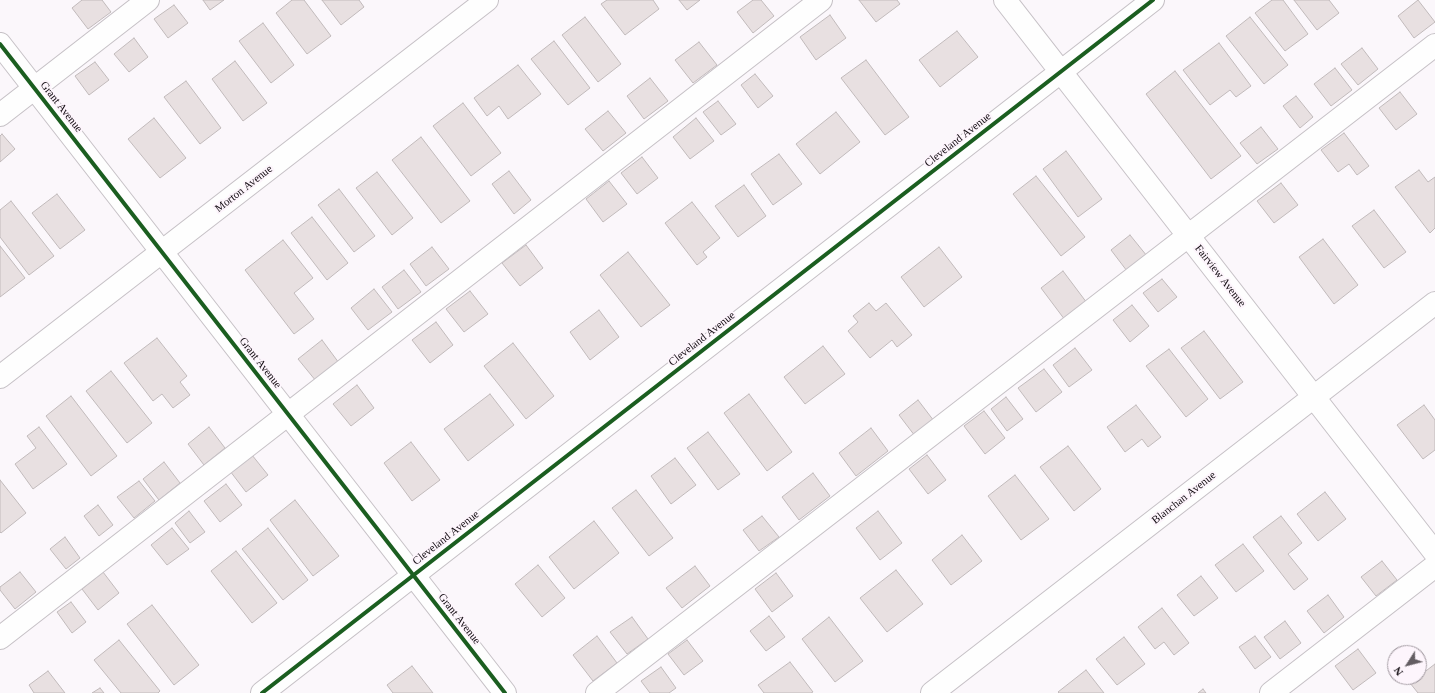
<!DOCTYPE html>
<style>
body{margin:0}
#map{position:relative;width:1435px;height:693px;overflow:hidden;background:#fbf7fb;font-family:Georgia,serif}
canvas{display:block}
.north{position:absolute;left:1387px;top:645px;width:40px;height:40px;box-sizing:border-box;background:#fdf5fc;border:1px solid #9f979e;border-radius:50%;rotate:234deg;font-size:11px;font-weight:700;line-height:16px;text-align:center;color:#110a10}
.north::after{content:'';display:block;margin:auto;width:14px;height:18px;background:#635d62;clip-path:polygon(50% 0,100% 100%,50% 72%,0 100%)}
</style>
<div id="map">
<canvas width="1435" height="693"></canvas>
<div class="north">N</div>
</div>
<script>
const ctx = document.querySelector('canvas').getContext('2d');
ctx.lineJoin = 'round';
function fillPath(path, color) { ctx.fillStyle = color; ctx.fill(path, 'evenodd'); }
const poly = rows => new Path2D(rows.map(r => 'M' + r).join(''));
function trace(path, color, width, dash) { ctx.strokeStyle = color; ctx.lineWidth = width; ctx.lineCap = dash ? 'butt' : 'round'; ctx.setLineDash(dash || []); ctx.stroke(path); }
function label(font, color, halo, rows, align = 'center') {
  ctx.font = font + ' Georgia,serif'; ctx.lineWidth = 4; ctx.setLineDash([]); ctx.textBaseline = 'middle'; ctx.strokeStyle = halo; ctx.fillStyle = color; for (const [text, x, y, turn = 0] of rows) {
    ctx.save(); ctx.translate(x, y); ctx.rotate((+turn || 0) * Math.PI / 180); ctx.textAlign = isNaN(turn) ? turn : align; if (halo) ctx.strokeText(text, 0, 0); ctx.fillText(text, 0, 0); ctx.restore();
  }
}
const building = poly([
 [82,0,102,0,111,12,88,29,72,8,82,0],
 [203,0,224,0,210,10,203,0],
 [292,0,304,0,331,36,307,54,276,13,292,0],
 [322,0,359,0,364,7,341,25,322,0],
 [607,0,653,0,659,9,625,35,601,4,607,0],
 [679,0,700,0,687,10,679,0],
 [753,0,761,0,774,16,753,33,737,12,753,0],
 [859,0,897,0,900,4,876,22,859,0],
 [1272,0,1283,0,1308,34,1285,51,1255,13,1272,0],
 [1294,0,1329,0,1339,13,1317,30,1294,0],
 [1418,0,1435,22,1414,38,1398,16,1418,0],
 [174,5,188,23,168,38,154,19,174,5],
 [830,15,846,38,816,60,800,37,830,15],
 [585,17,621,64,598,82,562,35,585,17],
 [1250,17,1288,65,1264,84,1226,36,1250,17],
 [263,23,294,65,271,83,239,41,263,23],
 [957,31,978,57,940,87,919,60,957,31],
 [134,38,148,57,129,72,114,54,134,38],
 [554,41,590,88,568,105,531,59,554,41],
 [699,42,717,65,693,83,675,60,699,42],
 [1219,43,1251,86,1236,97,1230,90,1210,105,1183,70,1219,43],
 [1362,48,1378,69,1358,85,1341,64,1362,48],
 [866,60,909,117,885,135,841,78,866,60],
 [235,61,267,103,243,121,212,79,235,61],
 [95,62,109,80,89,95,75,76,95,62],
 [518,65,541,94,508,119,499,106,487,116,474,98,518,65],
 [1335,68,1352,90,1331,106,1314,84,1335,68],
 [1175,71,1241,156,1211,179,1146,94,1175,71],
 [755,74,773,96,758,108,741,85,755,74],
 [650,78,668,101,644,119,627,96,650,78],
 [186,81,221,128,200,144,164,97,186,81],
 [1400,92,1417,114,1396,130,1379,108,1400,92],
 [1296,96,1313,117,1300,128,1283,106,1296,96],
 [718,101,736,124,721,135,703,112,718,101],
 [463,103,501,153,471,176,433,126,463,103],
 [608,111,626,133,603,151,585,129,608,111],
 [836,112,860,142,820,174,796,144,836,112],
 [154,118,186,158,160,178,128,139,154,118],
 [696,118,714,141,690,159,673,137,696,118],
 [1261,127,1278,149,1257,164,1240,143,1261,127],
 [1344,133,1369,166,1357,175,1349,164,1338,172,1321,150,1344,133],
 [2,134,15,149,0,162,0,136,2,134],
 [421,137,470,201,441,223,392,160,421,137],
 [1066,151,1102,199,1078,217,1043,169,1066,151],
 [779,154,802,184,773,205,751,174,779,154],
 [642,157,658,178,637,194,621,173,642,157],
 [1419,170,1428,182,1435,177,1435,228,1430,233,1395,187,1419,170],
 [509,171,531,200,514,214,492,184,509,171],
 [377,172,413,218,392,235,356,188,377,172],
 [1036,176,1085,237,1061,256,1013,194,1036,176],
 [609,181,627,204,603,222,586,199,609,181],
 [1281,183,1298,205,1274,223,1257,201,1281,183],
 [744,185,766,216,738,237,715,206,744,185],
 [339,189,375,236,354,252,318,205,339,189],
 [57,194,85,230,60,249,32,213,57,194],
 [11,201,54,256,29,275,0,237,0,210,11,201],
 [692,202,720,238,703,252,707,257,697,265,665,223,692,202],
 [1374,210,1406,252,1384,268,1352,226,1374,210],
 [312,217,348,263,327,280,291,233,312,217],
 [1130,235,1147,256,1127,271,1111,250,1130,235],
 [1323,239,1358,285,1334,304,1299,257,1323,239],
 [283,240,313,278,294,293,314,319,294,334,245,270,283,240],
 [526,245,543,268,520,286,502,263,526,245],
 [0,246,25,278,0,297,0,246],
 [432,247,449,269,426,286,410,264,432,247],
 [939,247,962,277,924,307,901,277,939,247],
 [628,252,670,305,641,327,600,275,628,252],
 [404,270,421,292,398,309,382,287,404,270],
 [1063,271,1087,303,1065,320,1041,288,1063,271],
 [1162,279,1177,297,1158,312,1143,293,1162,279],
 [374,289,392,312,368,330,351,308,374,289],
 [470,291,488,314,464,332,446,309,470,291],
 [869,303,876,311,886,303,912,335,897,347,892,340,870,358,848,331,858,322,853,316,869,303],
 [1132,305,1149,326,1130,342,1113,320,1132,305],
 [599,310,619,337,590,360,570,332,599,310],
 [436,322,453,345,430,363,412,340,436,322],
 [1204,331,1243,382,1220,399,1181,348,1204,331],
 [157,338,187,376,180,382,190,395,173,408,162,394,153,401,124,363,157,338],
 [322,340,339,363,316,381,298,359,322,340],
 [513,343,554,396,526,419,484,366,513,343],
 [823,346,845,374,805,404,784,377,823,346],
 [1075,348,1092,370,1069,387,1053,365,1075,348],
 [1169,349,1208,399,1186,417,1146,366,1169,349],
 [1044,369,1062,392,1036,412,1018,388,1044,369],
 [111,371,152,423,127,443,86,391,111,371],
 [357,385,374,408,351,426,333,404,357,385],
 [490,394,514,425,468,461,444,429,490,394],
 [749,394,792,452,767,471,724,413,749,394],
 [71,396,117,456,91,476,46,416,71,396],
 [1006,397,1023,419,1007,431,991,409,1006,397],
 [918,400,934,421,915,436,899,415,918,400],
 [1136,405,1161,437,1148,447,1142,439,1125,452,1107,427,1136,405],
 [1424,405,1435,420,1435,450,1423,459,1397,425,1424,405],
 [984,411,1005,438,985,454,964,426,984,411],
 [39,427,67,464,33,489,15,464,36,448,27,436,39,427],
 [209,427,225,448,204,465,188,444,209,427],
 [871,428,888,451,856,476,839,453,871,428],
 [708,432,740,474,718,490,687,448,708,432],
 [411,442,440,480,412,501,384,463,411,442],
 [1068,446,1101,489,1074,511,1040,467,1068,446],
 [252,455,268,475,246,492,230,471,252,455],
 [927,455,946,480,928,494,909,469,927,455],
 [675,458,696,485,671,504,651,476,675,458],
 [164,462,180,483,159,500,143,479,164,462],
 [813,473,830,496,799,520,782,497,813,473],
 [1015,475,1049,519,1021,540,988,496,1015,475],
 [0,480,26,513,1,533,0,532,0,480],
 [139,481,155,501,134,518,117,497,139,481],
 [226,484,242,505,220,522,204,501,226,484],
 [636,490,673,538,649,556,612,508,636,490],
 [1325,492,1346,519,1318,541,1297,514,1325,492],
 [295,500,339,556,313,576,270,520,295,500],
 [98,505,113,525,99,536,84,516,98,505],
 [189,511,205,532,190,543,175,523,189,511],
 [878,511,902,543,880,560,856,528,878,511],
 [762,516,779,537,759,551,743,530,762,516],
 [1281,516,1302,543,1288,554,1308,579,1294,590,1253,537,1281,516],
 [594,521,619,553,574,589,549,557,594,521],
 [172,528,189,549,167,565,151,545,172,528],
 [268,528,308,580,283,600,242,549,268,528],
 [962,535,982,561,951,585,932,560,962,535],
 [65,537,80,558,66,569,50,549,65,537],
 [1243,544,1264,571,1236,592,1215,565,1243,544],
 [236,551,277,603,252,623,211,571,236,551],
 [1382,561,1397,580,1376,596,1361,577,1382,561],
 [538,565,565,598,542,617,515,584,538,565],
 [695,566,710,586,682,608,666,588,695,566],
 [896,570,923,604,887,632,860,598,896,570],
 [20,572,36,592,15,609,0,590,0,587,20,572],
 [103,572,119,593,98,610,82,589,103,572],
 [776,573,793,596,772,612,755,589,776,573],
 [1201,576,1218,598,1194,616,1177,595,1201,576],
 [1328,595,1344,617,1324,633,1307,611,1328,595],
 [71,602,86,622,72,633,57,612,71,602],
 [152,605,199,665,174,685,127,624,152,605],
 [1162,608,1189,643,1174,655,1164,642,1155,649,1138,627,1162,608],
 [769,616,785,637,766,651,750,631,769,616],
 [632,617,648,639,627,654,610,632,632,617],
 [829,617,863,661,835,682,802,639,829,617],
 [1285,621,1301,643,1280,659,1264,637,1285,621],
 [597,636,617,663,593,681,573,655,597,636],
 [1255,636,1271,657,1255,669,1239,647,1255,636],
 [1124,637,1145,664,1117,685,1096,659,1124,637],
 [119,640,160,691,158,693,121,693,94,660,119,640],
 [687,640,703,661,684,675,668,654,687,640],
 [1358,649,1376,673,1353,690,1335,666,1358,649],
 [790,662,813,692,811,693,764,693,758,685,790,662],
 [1435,664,1435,693,1418,693,1410,683,1435,664],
 [412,666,433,693,393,693,387,685,412,666],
 [661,667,676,688,669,693,650,693,641,681,661,667],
 [1086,670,1104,693,1059,693,1058,692,1086,670],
 [48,671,65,693,34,693,29,685,48,671],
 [100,688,104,693,92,693,100,688],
 [1203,689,1206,693,1198,693,1203,689]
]);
const minor = poly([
 [1005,0,1435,553],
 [0,44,505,693],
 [0,115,148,0],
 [0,377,487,0],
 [0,638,821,0],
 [262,693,1153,0],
 [597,693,1435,45],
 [932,693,1435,303],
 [1271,693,1435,566]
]);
const cycleway = poly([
 [0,44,505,693],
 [262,693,1153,0]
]);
const streetNames = [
 ["Grant Avenue",61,107,52],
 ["Cleveland Avenue",958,140,-38],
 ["Morton Avenue",244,189,-38],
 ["Fairview Avenue",1220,276,52],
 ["Cleveland Avenue",702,339,-38],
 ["Grant Avenue",260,363,52],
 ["Blanchan Avenue",1184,498,-38],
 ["Cleveland Avenue",446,538,-38],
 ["Grant Avenue",459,619,52]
];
fillPath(building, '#e8e0e1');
trace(building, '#c1babb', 1);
trace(minor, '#c6c1c6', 24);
trace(minor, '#fefefe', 22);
trace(cycleway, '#1b5e20', 4);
label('11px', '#110a10', '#fdf5fc', streetNames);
</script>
